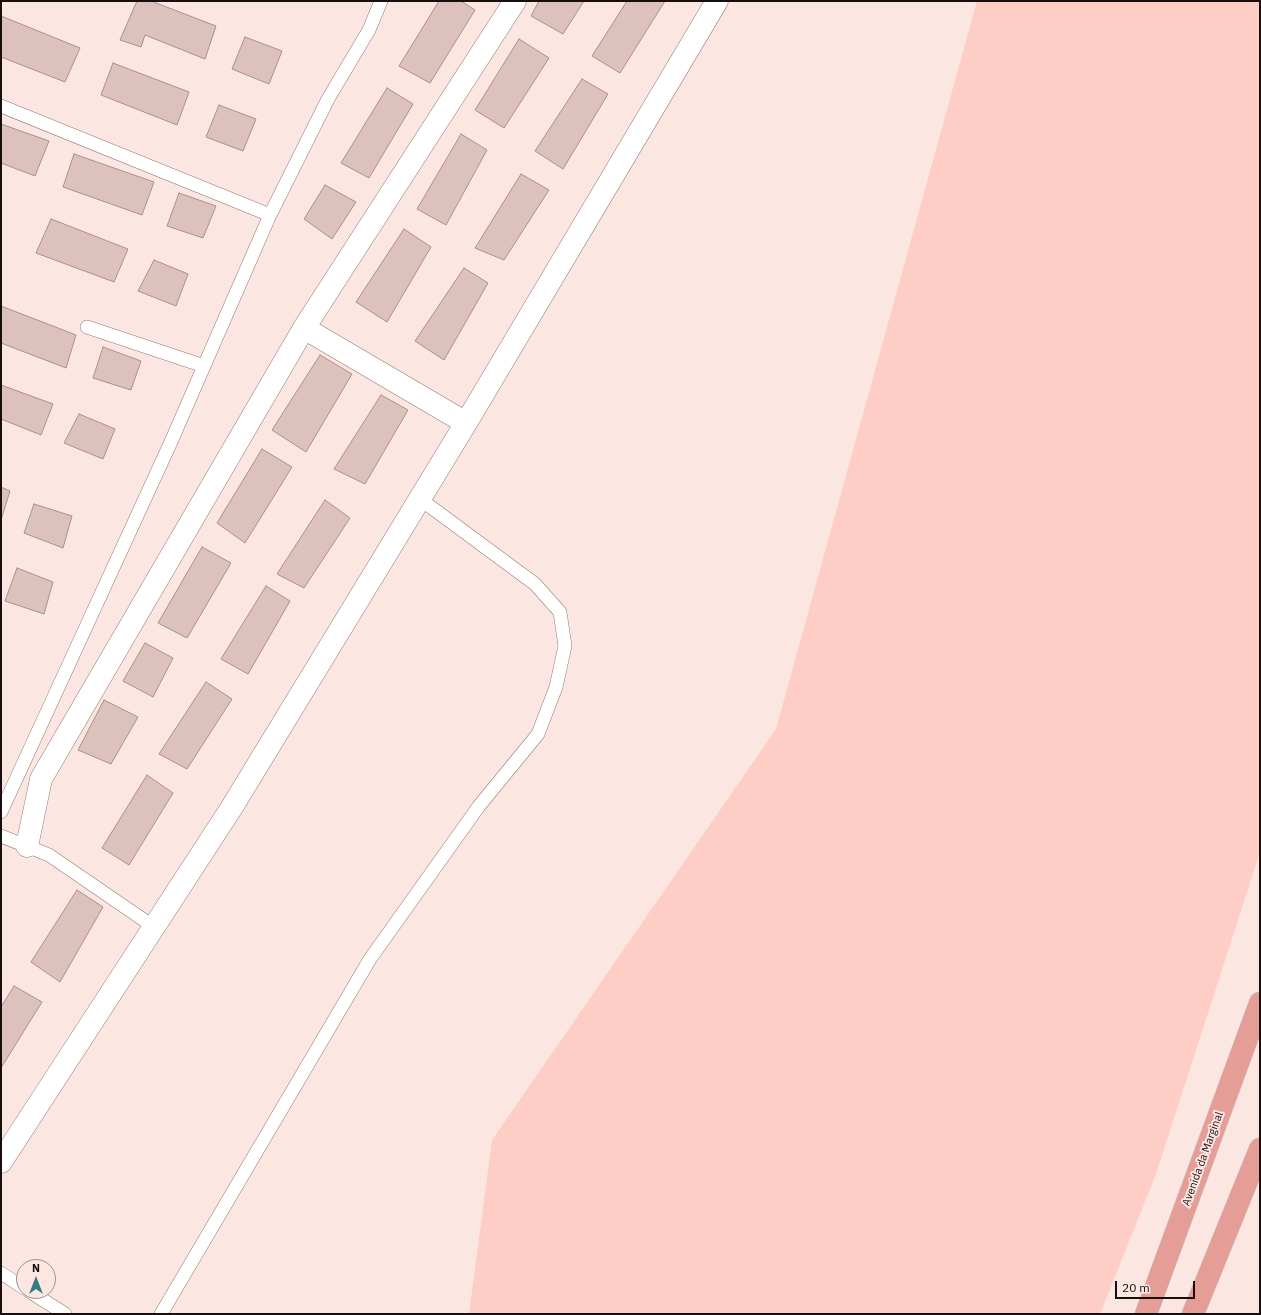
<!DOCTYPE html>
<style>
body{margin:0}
#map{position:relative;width:1261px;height:1315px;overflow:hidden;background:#fce6e2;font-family:"IBM Plex Sans",sans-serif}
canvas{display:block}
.frame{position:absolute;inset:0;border:2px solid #170e0d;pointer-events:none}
.north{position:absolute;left:16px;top:1259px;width:40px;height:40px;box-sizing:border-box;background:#fce6e2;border:1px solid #a0908d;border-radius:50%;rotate:0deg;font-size:11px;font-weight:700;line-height:16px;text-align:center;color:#170e0d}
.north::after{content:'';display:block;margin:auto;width:14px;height:18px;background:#357c86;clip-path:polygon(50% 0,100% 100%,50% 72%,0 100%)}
.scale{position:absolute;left:1115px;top:1281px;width:80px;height:18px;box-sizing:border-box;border:2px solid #170e0d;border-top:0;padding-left:5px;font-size:12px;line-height:14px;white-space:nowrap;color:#170e0d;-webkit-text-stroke:3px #fce6e2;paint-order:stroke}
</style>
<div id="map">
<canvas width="1261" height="1315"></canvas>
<div class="frame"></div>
<div class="north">N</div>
<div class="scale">20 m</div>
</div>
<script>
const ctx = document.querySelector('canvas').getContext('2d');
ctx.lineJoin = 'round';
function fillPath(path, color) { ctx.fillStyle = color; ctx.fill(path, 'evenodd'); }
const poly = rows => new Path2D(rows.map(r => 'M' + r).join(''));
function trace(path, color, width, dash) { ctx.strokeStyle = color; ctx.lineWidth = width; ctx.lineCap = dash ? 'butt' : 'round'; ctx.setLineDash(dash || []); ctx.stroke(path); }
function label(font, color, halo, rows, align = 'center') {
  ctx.font = font + ' "IBM Plex Sans",sans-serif'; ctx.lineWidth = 4; ctx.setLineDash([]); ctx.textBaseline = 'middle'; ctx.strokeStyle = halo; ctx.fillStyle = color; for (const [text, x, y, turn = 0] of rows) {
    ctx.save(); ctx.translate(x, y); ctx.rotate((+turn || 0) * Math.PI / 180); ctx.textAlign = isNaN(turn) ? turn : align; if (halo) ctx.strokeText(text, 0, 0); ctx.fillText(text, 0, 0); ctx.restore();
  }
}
const green = poly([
 [977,1,1260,1,1260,852,1156,1174,1100,1314,469,1314,492,1140,776,729]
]);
const building = poly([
 [137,1,151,1,216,26,205,59,145,35,141,47,120,40,137,1],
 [439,1,461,1,475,10,430,83,399,66,439,1],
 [539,1,584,1,563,34,531,16,539,1],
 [627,1,665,1,620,73,592,56,627,1],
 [1,16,80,48,65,82,1,57,1,16],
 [245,37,282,51,269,84,232,69,245,37],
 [519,39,549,58,504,128,475,110,519,39],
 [113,63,189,92,177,125,101,95,113,63],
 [582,79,608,94,563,169,535,151,582,79],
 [387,88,413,104,369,178,341,163,387,88],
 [219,105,256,119,243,151,206,137,219,105],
 [1,124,49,141,35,176,1,163,1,124],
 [461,134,487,150,446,225,417,209,461,134],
 [74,154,154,182,142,215,63,187,74,154],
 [521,174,549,190,504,260,475,248,521,174],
 [325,185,356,202,332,239,304,219,325,185],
 [179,193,216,206,203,238,167,226,179,193],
 [51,219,128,249,114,282,36,253,51,219],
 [404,229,431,247,387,322,356,302,404,229],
 [154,260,188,274,176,306,138,291,154,260],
 [464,268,488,283,444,360,415,341,464,268],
 [1,306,76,335,66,368,1,343,1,306],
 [103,347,141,361,131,390,93,378,103,347],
 [320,355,352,374,306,452,272,430,320,355],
 [1,385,53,404,41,435,1,419,1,385],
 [381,395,408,410,365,484,334,469,381,395],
 [79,414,115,429,103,459,64,443,79,414],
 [262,449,292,467,245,543,217,523,262,449],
 [1,487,10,491,1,520,1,487],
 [325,500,350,518,304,588,277,574,325,500],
 [34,504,72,516,63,548,24,533,34,504],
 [202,547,231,563,187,638,158,623,202,547],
 [17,568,53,582,44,614,5,601,17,568],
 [266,586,290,601,248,674,221,659,266,586],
 [145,643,173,658,153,697,123,681,145,643],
 [206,682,232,699,187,769,159,754,206,682],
 [104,700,138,717,111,764,78,750,104,700],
 [147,775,173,793,129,865,102,848,147,775],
 [77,890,103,907,60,982,31,962,77,890],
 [14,986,42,1002,1,1068,1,1007,14,986]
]);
const lane = poly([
 [1,106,270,215],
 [87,327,204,366],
 [1,812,170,444,270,215,328,99,369,30,381,1],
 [1,836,49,855,154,927],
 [1,1273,24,1288],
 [29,1291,65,1314],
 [161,1314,370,959,479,806,538,734,556,687,565,646,560,612,535,584,420,499]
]);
const street = poly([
 [304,328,466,423],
 [27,846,41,779,304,328,515,1],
 [1,1162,232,807,466,423,717,1]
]);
const primary = poly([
 [1146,1314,1260,1003],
 [1193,1314,1260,1149]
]);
const streetNames = [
 ["Avenida da Marginal",1203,1159,-70]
];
fillPath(green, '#fdcdc6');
fillPath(building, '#dcc1bd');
trace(building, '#a9908c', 1);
trace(lane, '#927976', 14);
trace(street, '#927976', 23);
trace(primary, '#d1cfcf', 23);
trace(lane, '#fff', 13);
trace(street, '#fff', 22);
trace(primary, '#e49e97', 22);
label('11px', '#170e0d', '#fce6e2', streetNames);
</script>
